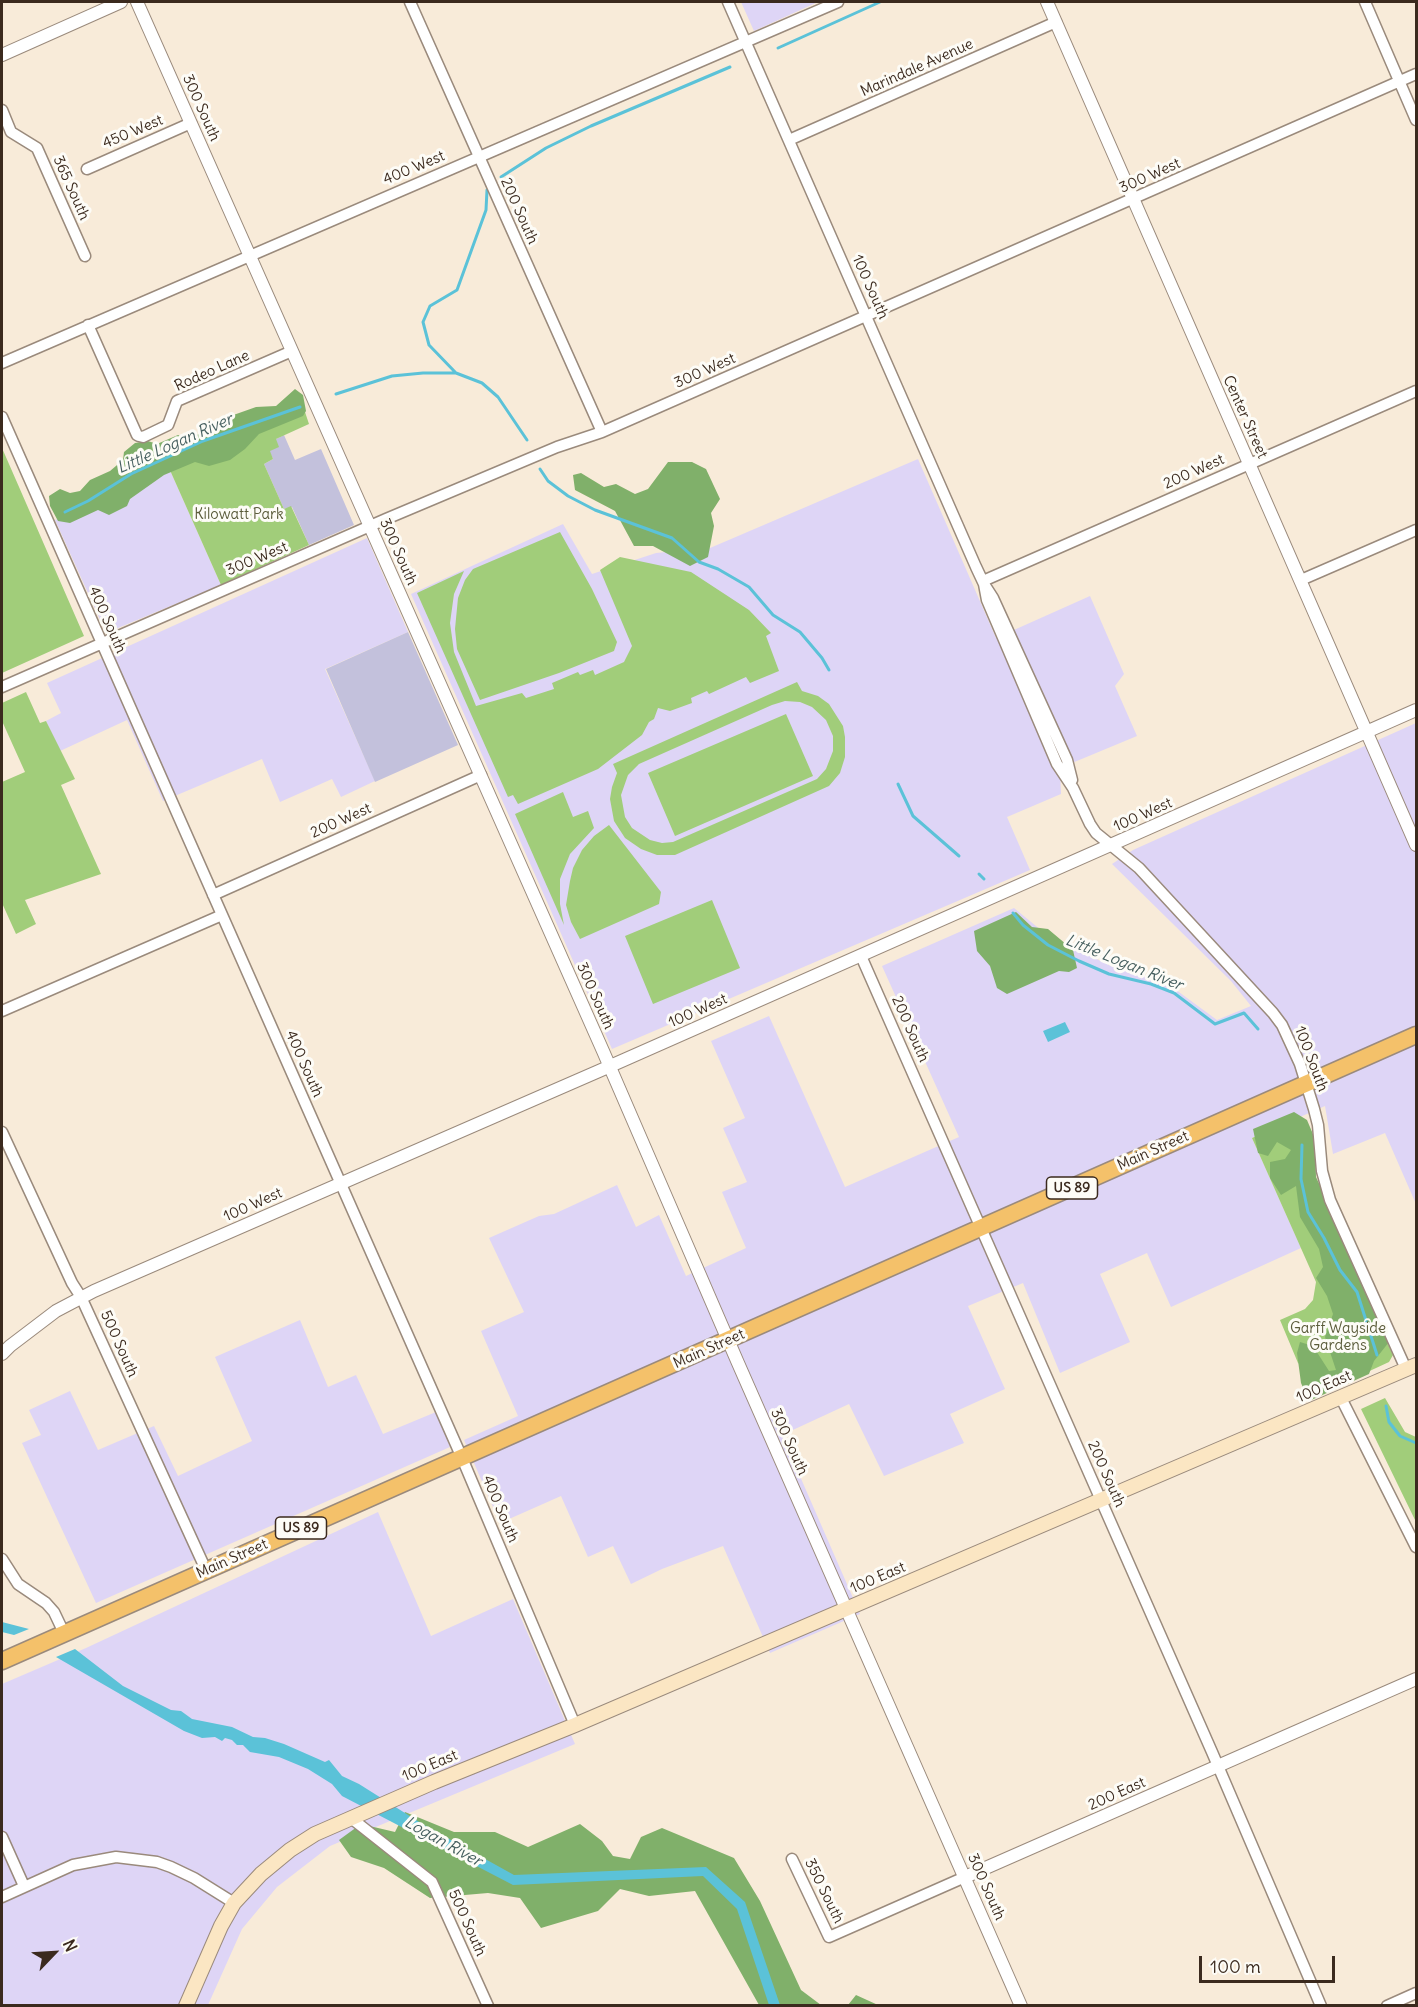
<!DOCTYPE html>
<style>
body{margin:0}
#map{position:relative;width:1418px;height:2007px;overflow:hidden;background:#f8ebd9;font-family:Delius,sans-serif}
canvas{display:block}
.frame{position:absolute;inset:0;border:3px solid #3b2a1e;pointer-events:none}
.north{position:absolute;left:24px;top:1923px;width:60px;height:60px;-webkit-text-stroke:4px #fdfcf7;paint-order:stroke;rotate:65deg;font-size:16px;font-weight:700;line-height:24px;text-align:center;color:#3b2a1e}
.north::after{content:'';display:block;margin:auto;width:21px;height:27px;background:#3b2a1e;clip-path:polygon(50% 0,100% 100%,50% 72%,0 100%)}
.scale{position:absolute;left:1199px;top:1956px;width:136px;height:27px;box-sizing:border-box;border:3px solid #3b2a1e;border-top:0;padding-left:8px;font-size:18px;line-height:21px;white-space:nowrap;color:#3b2a1e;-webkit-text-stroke:4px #fdfcf7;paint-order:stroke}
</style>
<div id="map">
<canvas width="1418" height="2007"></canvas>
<div class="frame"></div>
<div class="north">N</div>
<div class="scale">100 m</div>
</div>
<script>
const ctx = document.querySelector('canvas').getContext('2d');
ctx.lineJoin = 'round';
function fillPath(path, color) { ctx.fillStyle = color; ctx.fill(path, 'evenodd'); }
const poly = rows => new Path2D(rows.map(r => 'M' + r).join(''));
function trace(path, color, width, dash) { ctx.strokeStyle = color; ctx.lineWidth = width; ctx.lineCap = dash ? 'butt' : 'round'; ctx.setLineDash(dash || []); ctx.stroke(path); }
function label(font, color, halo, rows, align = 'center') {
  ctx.font = font + ' Delius,sans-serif'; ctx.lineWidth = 6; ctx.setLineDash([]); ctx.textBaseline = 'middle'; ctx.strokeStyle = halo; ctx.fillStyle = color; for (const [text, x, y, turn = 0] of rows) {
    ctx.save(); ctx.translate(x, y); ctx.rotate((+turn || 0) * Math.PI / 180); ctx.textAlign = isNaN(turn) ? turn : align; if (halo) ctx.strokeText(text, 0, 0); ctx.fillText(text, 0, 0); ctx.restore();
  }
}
const built = poly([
 [741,2,818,2,754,31],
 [918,459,996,638,1090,596,1124,674,1115,686,1137,736,1060,768,1061,794,1007,817,1030,870,612,1049,411,594,563,524,592,574,656,553,710,548],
 [169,468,221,585,106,633,55,520],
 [367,538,408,632,325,669,375,781,341,797,332,779,280,802,262,759,163,801,127,720,60,751,46,721,61,713,47,683],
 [1416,723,1416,1204,1385,1133,1333,1154,1325,1106,1252,1138,1301,1248,1171,1307,1147,1253,1100,1274,1130,1342,1060,1373,1023,1283,968,1306,1005,1389,950,1414,964,1443,884,1476,849,1404,782,1435,860,1614,770,1653,723,1546,662,1569,631,1584,613,1546,588,1557,561,1496,500,1523,464,1440,518,1416,481,1331,524,1312,489,1238,539,1216,554,1214,617,1185,636,1227,659,1215,686,1276,746,1248,722,1192,747,1182,723,1128,745,1118,711,1041,769,1016,845,1187,959,1137,882,966,1014,908,1047,935,1111,966,1168,984,1217,1020,1251,1006,1231,981,1112,864,1133,850],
 [300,1320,328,1387,356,1375,383,1434,436,1412,450,1447,96,1603,22,1443,41,1435,29,1410,70,1391,98,1450,154,1426,178,1476,252,1441,215,1357],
 [378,1512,431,1636,513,1599,575,1744,330,1846,277,1887,242,1929,208,2005,2,2005,2,1684,86,1648]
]);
const industrial = poly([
 [284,435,295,460,321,449,354,525,309,545,292,507,284,509,264,464,273,459,269,451,276,439],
 [408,632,458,745,375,782,326,669]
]);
const green = poly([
 [304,409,309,424,276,439,279,447,270,451,273,459,264,464,284,509,291,506,309,545,221,585,169,468],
 [2,448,84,636,2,673],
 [560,532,592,589,617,642,614,651,559,673,480,700,457,649,455,629,458,598,465,580,473,569],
 [620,557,691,572,749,610,771,633,766,636,779,671,750,683,746,677,709,694,707,691,691,698,692,703,670,711,658,708,654,719,649,722,642,735,598,769,518,804,513,795,508,797,417,593,464,571,454,594,450,623,454,652,476,706,522,693,526,698,554,689,552,683,578,672,580,675,593,670,595,675,624,662,632,646,600,570],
 [797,682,802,691,818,696,829,704,843,726,845,737,845,757,840,773,829,786,675,855,657,855,641,849,625,838,614,821,610,799,612,787,617,773,613,764],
 [785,701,800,702,812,707,826,720,833,736,833,751,826,769,817,779,673,842,662,843,650,840,632,828,625,817,621,795,628,775,639,764,772,705],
 [26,692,40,723,46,721,75,779,61,785,101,874,25,900,36,924,16,934,2,903,2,782,25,772,2,721,2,703],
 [786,714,813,776,675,836,648,773],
 [563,792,573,817,588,811,594,828,570,854,560,879,560,904,564,925,515,814],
 [609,825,661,892,659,904,580,939,571,922,566,905,570,881,573,868,582,850,594,836],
 [712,900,740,968,653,1004,625,936],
 [1298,1118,1312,1181,1393,1355,1389,1362,1348,1381,1308,1369,1298,1363,1280,1320,1305,1309,1313,1300,1316,1282,1252,1138],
 [1385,1398,1405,1432,1416,1437,1416,1522,1361,1409]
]);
const forest = poly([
 [295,389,303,395,306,411,303,416,259,434,245,449,230,460,209,466,195,462,164,475,130,499,127,506,109,515,98,510,70,523,58,521,50,506,49,496,60,489,70,493,80,491,90,480,110,471,123,460,124,452,135,443,148,441,157,444,178,435,190,438,203,432,208,424,256,407,276,406],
 [668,462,692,462,706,469,720,499,711,513,714,526,708,557,690,566,653,546,634,546,615,511,575,490,573,475,581,473,604,487,616,484,635,494,648,489],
 [1016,912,1032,927,1048,929,1073,950,1077,968,1069,972,1059,971,1007,994,997,988,990,966,977,951,974,931],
 [1294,1112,1307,1120,1315,1139,1316,1177,1367,1288,1389,1342,1374,1361,1369,1374,1309,1401,1301,1383,1297,1353,1300,1342,1313,1346,1329,1371,1336,1370,1325,1337,1333,1314,1327,1296,1316,1278,1323,1267,1319,1249,1300,1217,1296,1186,1281,1195,1270,1178,1270,1162,1285,1159,1291,1150,1277,1142,1268,1156,1258,1153,1253,1129],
 [405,1812,454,1832,495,1832,528,1847,580,1824,602,1841,613,1856,630,1859,641,1837,662,1828,734,1858,760,1901,801,1990,821,2005,759,2005,695,1891,649,1896,620,1889,598,1911,541,1928,520,1898,488,1893,430,1898,384,1868,351,1857,339,1840,361,1824,395,1832],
 [856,1995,878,2005,848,2005]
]);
const water = poly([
 [1065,1022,1070,1032,1048,1042,1043,1031],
 [2,1622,29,1629,14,1635,2,1632],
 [75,1649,123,1686,171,1710,181,1711,192,1719,232,1727,253,1737,265,1738,284,1744,325,1762,329,1760,342,1776,359,1784,424,1825,514,1875,706,1867,745,1902,780,2005,769,2005,737,1909,703,1876,513,1885,342,1796,332,1784,308,1769,279,1757,250,1752,243,1745,237,1745,232,1740,225,1738,222,1741,215,1737,202,1738,184,1731,56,1657]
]);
const stream = poly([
 [778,48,880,2],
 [501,177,546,148,591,126,730,67],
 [456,373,429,345,423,322,430,306,457,290,486,210,487,190],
 [336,394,392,376,423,373,456,373,482,383,498,397,527,440],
 [540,469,548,481,568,496,595,510,672,538,699,562,718,569,749,587,773,615,800,632,822,658,829,670],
 [65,512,88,501,131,474,203,441,300,407],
 [898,784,913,816,959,856],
 [979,874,984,879],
 [1013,913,1023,925,1048,945,1079,961,1109,974,1151,984,1174,993,1215,1024,1244,1013,1258,1029],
 [1302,1145,1301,1179,1308,1212,1324,1238,1340,1270,1357,1292,1377,1355],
 [1386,1406,1389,1422,1400,1436,1416,1443]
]);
const minor = poly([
 [410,2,602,432],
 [728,2,976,567,984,584,993,598,1067,760,1072,780],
 [1365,2,1416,120],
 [2,110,11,132,37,148,85,256],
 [789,140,1056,22],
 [87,169,191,123],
 [88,325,137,435,139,436,143,437,168,425,177,401,292,351],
 [2,363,838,2],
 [2,417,462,1458,575,1725],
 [1301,580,1416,530],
 [983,581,1416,391],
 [984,584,987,600,1057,764,1073,788,1090,824,1096,833,1139,868,1273,1013,1282,1025,1300,1064,1314,1109,1318,1125,1322,1171,1330,1200,1406,1369],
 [2,687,386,519,557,447,602,432,1416,74],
 [213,895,481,775],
 [861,956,1212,1752,1321,2006],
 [2,1011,222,915],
 [2,1132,72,1283,81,1297,206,1570],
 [1341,1398,1416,1547],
 [2,1559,18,1584,46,1603,54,1612,64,1633],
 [351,1818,432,1882,488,2006],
 [2,1837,24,1886],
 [792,1859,829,1937,965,1877],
 [2,1897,73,1865,116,1857,157,1862,171,1867,194,1878,234,1903],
 [1387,2006,1416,1993]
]);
const tertiary = poly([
 [137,2,603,1051,738,1363,1021,2006],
 [1047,2,1416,845],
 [2,55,121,2],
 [2,1354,10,1346,56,1311,94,1291,599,1071,1416,710],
 [965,1877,1416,1679]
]);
const secondary = poly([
 [186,2006,221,1926,234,1903,261,1874,290,1850,315,1834,434,1782,575,1725,1416,1365]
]);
const trunk = poly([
 [2,1661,1416,1035]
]);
const shields = [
 [1072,1188,51],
 [301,1528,51]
];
const shieldNames = [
 ["US 89",1072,1188],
 ["US 89",301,1528]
];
const streetNames = [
 ["Marindale Avenue",917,68,-24],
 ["300 South",201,108,66],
 ["450 West",133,132,-23],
 ["400 West",414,168,-23],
 ["300 West",1150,176,-24],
 ["365 South",71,188,66],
 ["200 South",519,211,66],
 ["100 South",870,287,66],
 ["Rodeo Lane",212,371,-24],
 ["300 West",705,371,-24],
 ["Center Street",1245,417,66],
 ["200 West",1194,472,-24],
 ["300 South",398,552,66],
 ["300 West",257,559,-23],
 ["400 South",107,620,66],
 ["100 West",1143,815,-24],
 ["200 West",341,821,-24],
 ["300 South",595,996,66],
 ["100 West",698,1011,-24],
 ["200 South",910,1029,66],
 ["100 South",1311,1059,69],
 ["400 South",304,1064,66],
 ["Main Street",1153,1151,-24],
 ["100 West",253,1205,-24],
 ["500 South",119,1344,66],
 ["Main Street",709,1349,-24],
 ["100 East",1324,1387,-24],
 ["300 South",789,1442,66],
 ["200 South",1106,1474,66],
 ["400 South",500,1509,67],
 ["Main Street",232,1559,-24],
 ["100 East",878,1578,-23],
 ["100 East",430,1766,-23],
 ["200 East",1117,1794,-24],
 ["300 South",986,1887,66],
 ["350 South",824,1891,64],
 ["500 South",467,1923,66]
];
const parkNames = [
 ["Kilowatt Park",239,515],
 ["Garff Wayside",1338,1329],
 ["Gardens",1338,1346]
];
const waterNames = [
 ["Little Logan River",175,444,-24],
 ["Little Logan River",1124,963,22],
 ["Logan River",443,1842,29]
];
fillPath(built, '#ded5f6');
fillPath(industrial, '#c3c1dc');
fillPath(green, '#a1cd7a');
fillPath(forest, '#80b06a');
fillPath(water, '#5bc2d8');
trace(stream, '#5bc2d8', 3);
trace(minor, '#9a8a7c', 13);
trace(tertiary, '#9a8a7c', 14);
trace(secondary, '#9a8a7c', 16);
trace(trunk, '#9a8a7c', 19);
trace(minor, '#fff', 10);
trace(tertiary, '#fff', 12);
trace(secondary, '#fbe6c3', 14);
trace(trunk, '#f4c16a', 16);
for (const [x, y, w] of shields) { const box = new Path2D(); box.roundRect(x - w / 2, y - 11, w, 22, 4.5); ctx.fillStyle = '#fdfcf7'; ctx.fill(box); trace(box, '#3b2a1e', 1.5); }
label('bold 14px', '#3b2a1e', null, shieldNames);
label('15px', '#3b2a1e', '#fdfcf7', streetNames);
label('15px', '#5a5b3a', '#fdfcf7', parkNames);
label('italic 16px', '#465f5f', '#fdfcf7', waterNames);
</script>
